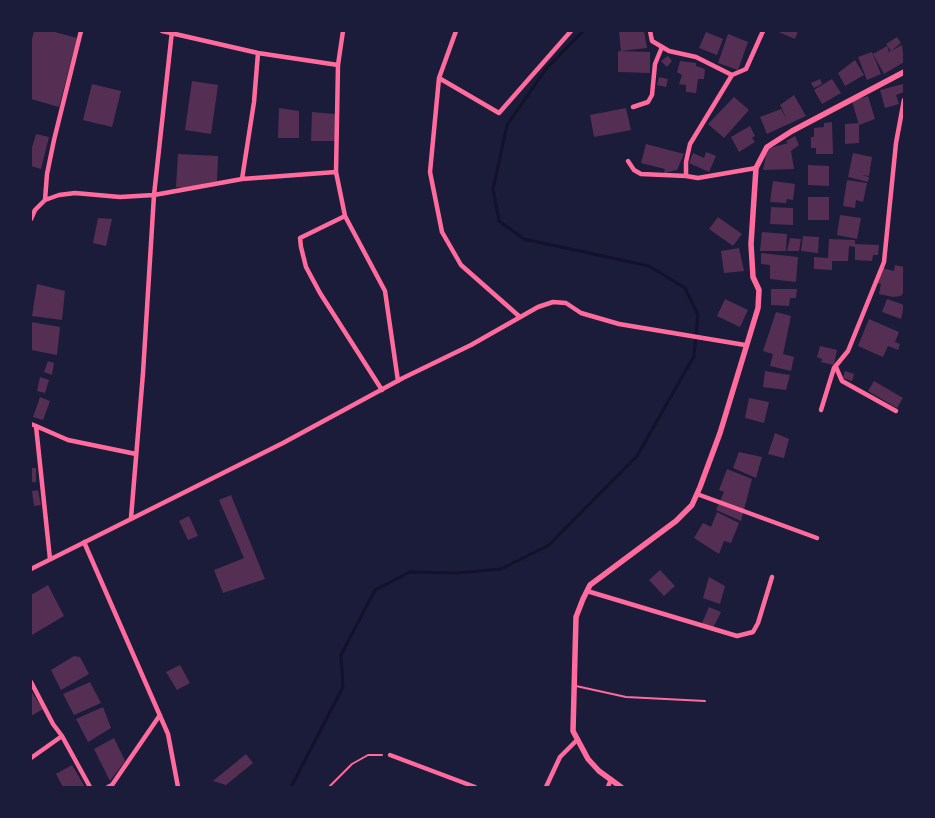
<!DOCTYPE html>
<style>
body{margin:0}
#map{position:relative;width:935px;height:818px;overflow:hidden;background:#1b1b3a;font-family:"Roboto Serif",serif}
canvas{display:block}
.frame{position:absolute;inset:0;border:32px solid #1b1b3a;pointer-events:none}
</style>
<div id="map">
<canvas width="935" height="818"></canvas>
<div class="frame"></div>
</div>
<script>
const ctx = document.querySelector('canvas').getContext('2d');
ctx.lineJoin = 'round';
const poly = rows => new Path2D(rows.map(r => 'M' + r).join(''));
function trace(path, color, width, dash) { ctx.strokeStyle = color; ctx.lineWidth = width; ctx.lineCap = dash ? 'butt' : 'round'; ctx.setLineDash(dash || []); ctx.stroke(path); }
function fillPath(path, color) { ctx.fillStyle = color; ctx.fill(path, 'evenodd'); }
const stream = poly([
 [291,787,343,687,341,655,375,590,410,572,457,573,501,569,549,545,637,456,694,356,698,315,685,288,649,266,524,239,499,221,493,189,507,125,546,69,583,31]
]);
const building = poly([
 [34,31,51,31,77,38,59,107,31,99,31,43],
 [644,31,647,48,621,51,619,32],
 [776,31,798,31,795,39],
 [706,32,723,39,717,55,699,48],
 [728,34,748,42,738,70,718,63],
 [897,37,901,43,891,51,886,44],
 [902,45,904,62,884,74,873,54,887,46,889,51,887,53],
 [618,51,650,52,650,73,618,72],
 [872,52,881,74,867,80,858,57],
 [668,56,672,61,667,67,661,61],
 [855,60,864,75,845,86,838,73],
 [680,61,696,63,696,66,705,69,704,79,698,79,696,93,686,92,686,85,679,84,682,75,677,72],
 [659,77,668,79,666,87,657,85],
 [820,79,822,84,814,88,811,83],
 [832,79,841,93,822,104,814,90],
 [192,81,218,85,211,134,185,130],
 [92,84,121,91,112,127,83,120],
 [903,84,904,92,896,95,899,104,885,108,880,90],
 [794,95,806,116,767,134,760,117,781,109,787,120,783,111,780,105],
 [868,96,875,119,859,125,852,101],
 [734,97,749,110,724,138,708,124],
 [279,108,299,111,299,138,278,138],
 [626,108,631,130,594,137,590,115],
 [312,112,335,114,335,141,311,141],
 [832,122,833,154,816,154,816,148,811,148,811,137,814,137,814,128,824,127,824,123],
 [859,123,859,143,845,144,845,124],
 [750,126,755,136,752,138,755,142,739,152,731,137],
 [36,134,49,137,41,169,31,166,31,151],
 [795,136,799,145,791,151,794,169,763,170,766,155,770,148,788,143,786,141],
 [646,144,684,154,677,170,664,173,665,169,641,163],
 [706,152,716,156,709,172,689,163,693,153,704,158],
 [853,153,872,157,869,176,861,175,869,177,868,182,848,177],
 [178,154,218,156,217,181,184,188,176,187],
 [808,165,829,166,829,186,808,185],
 [847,180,867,183,863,202,856,200,855,208,843,206],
 [773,181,795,184,793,200,787,199,786,203,770,202],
 [808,197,829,197,829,220,808,220],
 [771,207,793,208,793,225,770,224],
 [840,215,861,218,857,239,837,235],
 [718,217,742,234,733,246,709,229],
 [98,218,112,219,106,246,93,243],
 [762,232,787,234,786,251,760,251],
 [803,236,819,237,818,253,801,251],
 [790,238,801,239,799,251,787,251],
 [829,239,855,240,855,244,879,245,878,255,873,255,872,261,855,260,855,247,849,246,848,261,832,261,832,270,814,269,814,257,828,258],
 [739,248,744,271,724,273,721,251],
 [761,253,798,257,796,282,770,279,770,265,761,264],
 [895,265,904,267,904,292,901,296,893,297,879,294,881,284,878,283,882,268,894,271],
 [37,284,65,291,62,320,32,316],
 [771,289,797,289,796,298,790,298,789,306,771,305],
 [725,299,748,310,740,327,717,316],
 [887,299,904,305,901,319,882,312],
 [776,312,791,316,783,354,794,357,791,371,770,366,773,354,763,351],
 [869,319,899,332,895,342,900,344,898,350,888,346,883,357,858,346],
 [31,322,60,327,57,355,31,350],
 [820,346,837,350,834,365,821,362,822,359,817,357],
 [48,361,54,363,52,375,44,372],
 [765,371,790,375,786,390,763,387],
 [845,371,854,374,852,381,843,378],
 [40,377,49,380,45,393,37,391],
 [874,381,903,398,897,408,868,391],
 [40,397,50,401,43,420,33,417],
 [749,398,769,402,764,423,745,418],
 [775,433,789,439,784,458,768,454],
 [739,452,762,457,756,478,733,468],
 [31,468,36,468,36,482,31,482],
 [727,469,752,479,741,521,716,510,724,492,719,490],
 [38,490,41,505,34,506,32,491],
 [231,495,265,579,223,593,214,570,244,558,219,500],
 [717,512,739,523,731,543,724,541,719,554,694,538,703,523,711,527],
 [189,516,198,536,188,540,179,521],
 [660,570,675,586,664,596,649,580],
 [709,577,725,586,720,604,703,598],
 [48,585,64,616,32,635,31,595],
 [709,607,721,612,713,628,702,623],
 [74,656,80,657,89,674,61,690,51,670],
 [180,665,190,683,177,690,166,672],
 [90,682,101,703,74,715,63,694],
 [31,691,43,709,31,716],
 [103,707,111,728,88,742,76,719],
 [114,738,125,761,110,781,94,749],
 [246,754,253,763,226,785,213,781],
 [72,765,85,787,63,787,56,774]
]);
const path = poly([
 [329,787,352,764,368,755,382,755]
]);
const service = poly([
 [576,686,626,697,705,701]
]);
const minor = poly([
 [162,31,258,53,338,65],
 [343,31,338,65,336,172,345,216,385,291,398,381],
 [456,31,439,78,430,172,442,232,461,265,520,317],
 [650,31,652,41,669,51,696,57,732,75,746,69,763,31],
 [732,75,690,144,686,162,686,176,698,178,756,168],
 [439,78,499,113,571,31],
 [633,107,648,102,652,95,655,64,662,47],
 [628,161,634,170,641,174,686,176],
 [242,179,254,102,258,53],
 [45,200,47,174,54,140,81,31],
 [345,216,300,238,301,247,306,267,320,293,382,390],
 [31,219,35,210,45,200,59,195,75,193,120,197,154,195,242,179,336,172],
 [836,367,842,381,896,411],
 [821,410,834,368,848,351,884,262,896,143,904,100],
 [31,424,36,426,50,559],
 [36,426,68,440,136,454],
 [697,494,817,538],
 [131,518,143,373,154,195,172,31],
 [84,542,168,734,178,787],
 [31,569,283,443,403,378,471,345,538,307,553,302,566,303,581,313,619,324,745,345],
 [587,591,737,636,753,632,758,623,772,577],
 [31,682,53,724,62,736,90,787],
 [390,755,475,787],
 [31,758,62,736],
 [108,787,112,785,160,715],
 [546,787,560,757,577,740],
 [608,787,611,779]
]);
const tertiary = poly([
 [621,787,599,771,588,759,573,731,576,617,583,599,590,585,676,521,692,505,700,487,720,433,758,308,759,290,753,277,751,244,756,168,767,147,792,131,904,72]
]);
trace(stream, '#12122b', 3);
fillPath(building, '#542f53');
trace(path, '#ff6b9d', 2);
trace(service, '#ff6b9d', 2);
trace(minor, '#ff6b9d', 4.5);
trace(tertiary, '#ff6b9d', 5.5);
</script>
